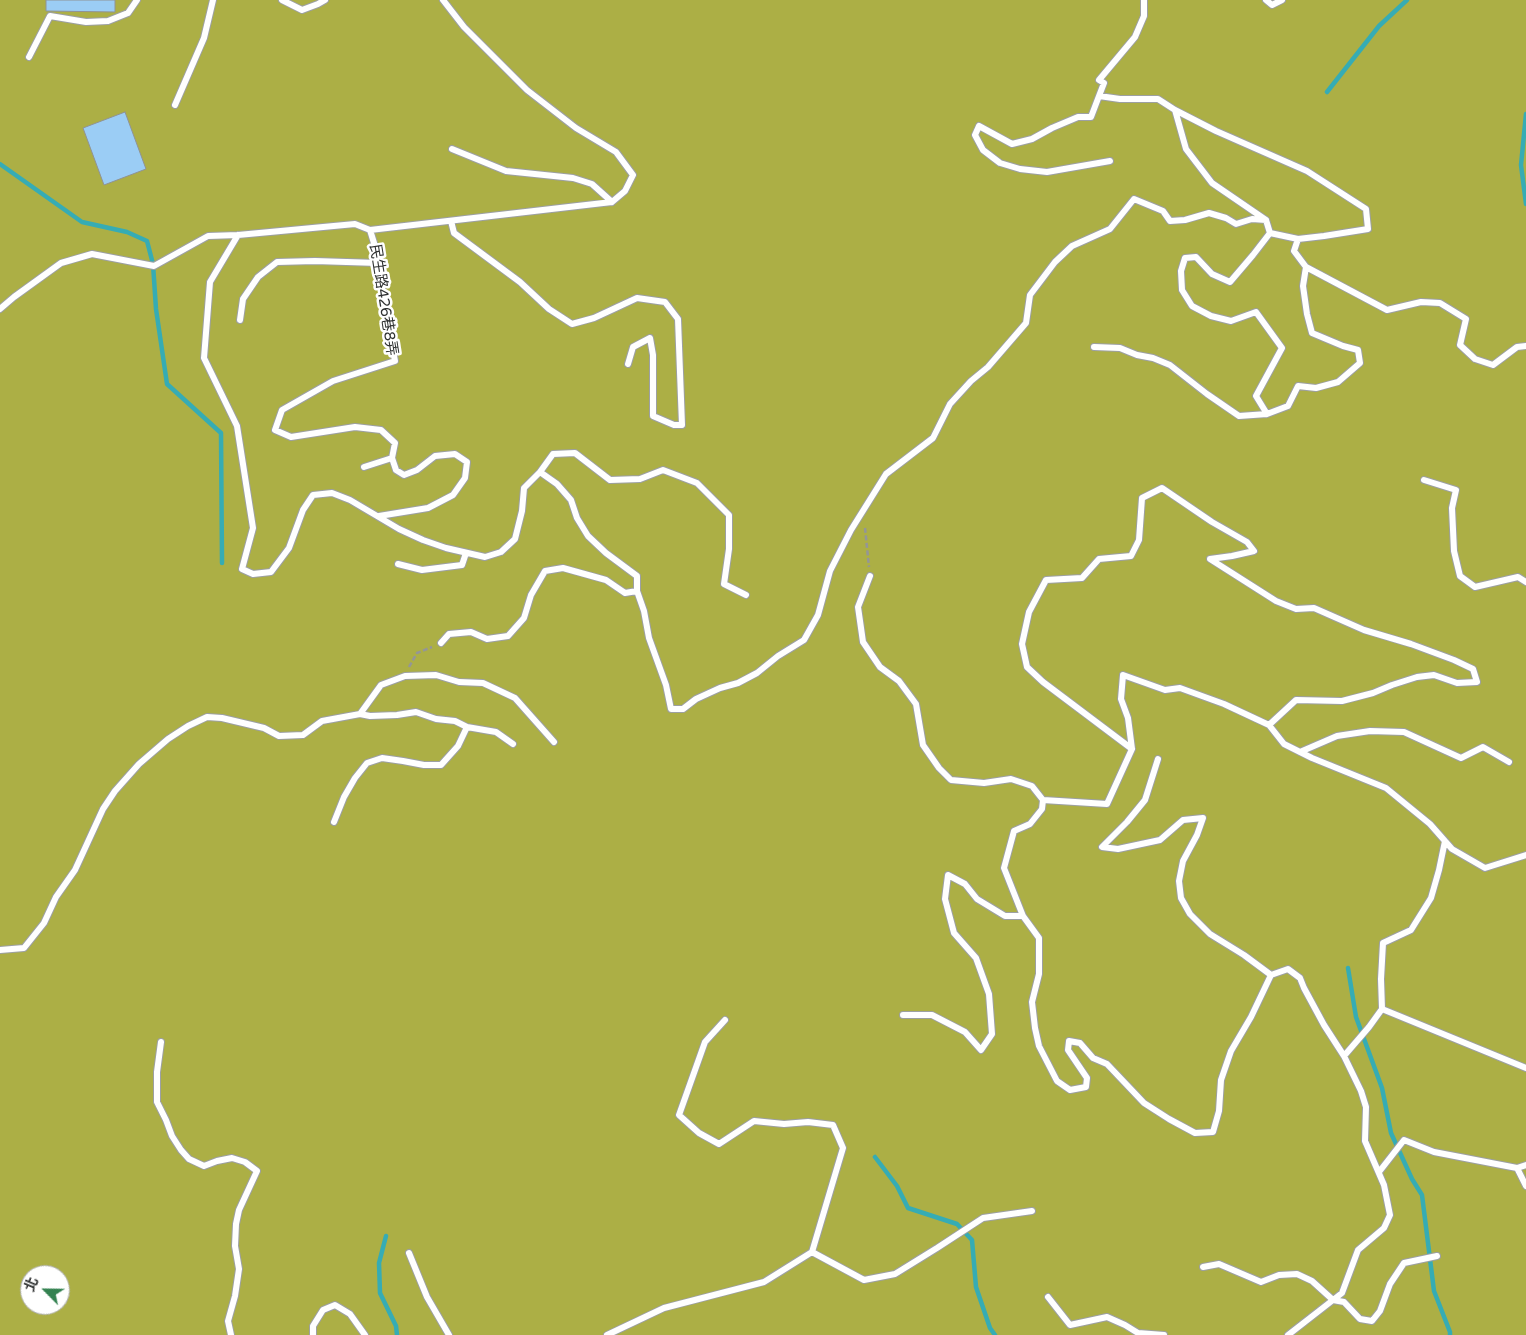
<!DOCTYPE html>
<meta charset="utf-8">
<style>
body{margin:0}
#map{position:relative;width:1526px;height:1335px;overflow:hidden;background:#e7eaec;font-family:"Varela Round","Noto Sans TC",sans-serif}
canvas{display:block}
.north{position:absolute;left:20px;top:1265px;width:50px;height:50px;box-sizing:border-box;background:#fff;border:1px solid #acadad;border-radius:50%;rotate:293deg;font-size:14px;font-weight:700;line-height:20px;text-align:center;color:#303232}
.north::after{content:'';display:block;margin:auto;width:18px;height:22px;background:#348251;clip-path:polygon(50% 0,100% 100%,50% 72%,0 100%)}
</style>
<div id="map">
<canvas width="1526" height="1335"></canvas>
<div class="north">北</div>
</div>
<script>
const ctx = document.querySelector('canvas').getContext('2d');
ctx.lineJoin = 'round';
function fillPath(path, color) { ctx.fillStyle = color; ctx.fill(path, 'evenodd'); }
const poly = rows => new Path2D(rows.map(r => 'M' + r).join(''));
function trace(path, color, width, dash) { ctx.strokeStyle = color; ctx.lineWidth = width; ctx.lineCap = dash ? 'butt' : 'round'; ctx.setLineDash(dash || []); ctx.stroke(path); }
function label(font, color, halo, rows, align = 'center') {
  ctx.font = font + ' "Varela Round","Noto Sans TC",sans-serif'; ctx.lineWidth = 5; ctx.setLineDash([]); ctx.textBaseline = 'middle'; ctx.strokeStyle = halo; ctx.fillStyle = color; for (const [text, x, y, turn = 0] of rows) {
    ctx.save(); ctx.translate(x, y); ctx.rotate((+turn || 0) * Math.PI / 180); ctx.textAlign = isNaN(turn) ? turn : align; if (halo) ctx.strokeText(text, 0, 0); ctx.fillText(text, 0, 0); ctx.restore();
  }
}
const forest = poly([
 [0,0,1526,0,1526,1335,0,1335],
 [30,1275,60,1275,60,1305,30,1305]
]);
const stream = poly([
 [1327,92,1379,26,1407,0],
 [1526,114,1521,165,1526,204],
 [0,164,82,222,127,232,147,241,153,264,156,309,167,384,221,433,222,563],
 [1348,968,1356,1017,1382,1088,1391,1133,1412,1179,1422,1195,1434,1291,1450,1332,1450,1335],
 [875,1157,897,1186,908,1208,957,1224,972,1240,976,1287,990,1328,995,1335],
 [386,1236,379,1263,380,1293,396,1326,397,1335]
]);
const building = poly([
 [46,0,115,0,115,12,46,11,46,0],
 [125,112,146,169,104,185,83,128,125,112]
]);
const path = poly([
 [865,528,869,567],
 [409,667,417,653,432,647]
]);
const service = poly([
 [282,0,302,10,318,4,325,0],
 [1266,0,1272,5,1282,0],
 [29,57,50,16,86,22,108,21,128,13,137,0],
 [1099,96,1091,117,1078,117,1052,128,1032,139,1012,144,979,126,975,135,983,150,1000,163,1020,169,1047,172,1110,161],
 [175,105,204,38,213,0],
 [1175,110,1186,149,1212,183,1266,220],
 [452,149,506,171,573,178,592,184,612,202],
 [451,221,454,233,520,282,549,309,572,324,594,318,637,298,665,302,678,319,682,425,674,425,653,416,653,355,650,338,633,347,628,364],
 [370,230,612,202,625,191,633,175,616,152,576,128,527,90,464,27,443,0],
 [238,235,210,282,204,358,237,426,253,528,242,569,253,574,271,572,289,548,303,510,313,495,332,493,350,500,399,529,423,540,446,548,485,557,501,552,515,539,522,511,524,488,540,472,557,484,571,500,577,518,588,536,606,553,637,576,637,591,644,611,649,638,666,685,671,709,683,709,696,699,720,688,738,683,757,673,778,656,804,640,818,615,830,571,851,530,886,474,933,438,950,404,971,381,988,367,1026,323,1030,295,1055,262,1072,246,1110,229,1134,199,1163,211,1170,221,1185,220,1209,213,1226,218,1236,224,1252,219,1266,220,1270,233,1298,239],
 [1306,267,1387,310,1421,302,1440,303,1466,319,1460,345,1475,359,1493,365,1517,347,1526,346],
 [0,309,14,297,61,263,92,254,154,266,208,236,238,235,355,224,370,230,374,243,395,361,333,381,282,410,275,430,291,437,355,427,381,430,395,443,392,458,364,467],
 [240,320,243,299,258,277,277,262,315,261,378,263],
 [1094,347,1120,348,1137,355,1153,358,1170,365,1207,394,1239,416,1267,414,1288,406,1298,386,1316,388,1338,382,1360,363,1358,350,1343,346,1312,333,1307,314,1303,286,1306,267,1294,251,1298,239,1324,236,1368,229,1366,209,1307,171,1216,131,1175,110,1158,99,1120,99,1099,96,1104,83,1099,80,1135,37,1144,16,1144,0],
 [1267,414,1256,396,1282,348,1256,312,1231,321,1211,316,1192,306,1182,290,1181,271,1185,258,1196,257,1212,274,1230,282,1253,255,1270,233],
 [540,472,553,454,575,453,610,480,640,479,663,470,697,483,729,515,729,549,724,584,746,595],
 [1424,480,1456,490,1452,508,1454,551,1460,576,1475,587,1518,577,1526,582],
 [379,516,428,508,453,495,465,478,467,462,455,454,435,456,417,470,404,475,396,470,392,458],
 [398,564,422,570,462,565,466,553],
 [870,576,858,607,863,642,880,667,899,681,916,704,923,745,939,768,951,780,984,783,1011,779,1032,786,1043,800,1042,809,1030,824,1014,831,1004,868,1023,916,1039,938,1039,974,1032,1002,1035,1028,1039,1046,1057,1081,1070,1090,1086,1087,1087,1078,1068,1050,1069,1041,1080,1043,1093,1058,1107,1064,1144,1103,1169,1119,1195,1133,1213,1132,1219,1111,1221,1080,1231,1051,1251,1017,1271,975,1288,969,1300,978,1304,988,1324,1025,1344,1056,1361,1091,1366,1107,1365,1141,1384,1185,1390,1215,1384,1228,1358,1250,1342,1293,1288,1335],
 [441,643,449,634,471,632,487,639,508,636,524,618,531,595,545,571,563,568,606,580,625,593,637,591],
 [467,727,496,732,513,744],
 [1132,749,1043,682,1027,667,1022,644,1029,612,1046,580,1082,578,1099,559,1131,556,1139,540,1142,498,1162,488,1212,522,1247,542,1254,551,1232,556,1210,559,1276,601,1296,609,1314,608,1364,630,1411,644,1454,660,1473,669,1477,682,1457,683,1434,675,1417,677,1392,685,1373,693,1342,701,1296,700,1269,725],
 [1300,752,1337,736,1370,731,1404,732,1461,758,1483,747,1509,762],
 [1158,759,1145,800,1127,822,1102,847,1118,849,1160,840,1183,820,1203,818,1197,835,1183,861,1179,881,1181,898,1190,914,1210,934,1244,955,1271,975],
 [1043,800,1107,804,1132,749,1128,718,1121,699,1123,675,1165,690,1180,688,1224,704,1269,725,1284,744,1312,758,1386,788,1430,824,1452,849,1485,868,1526,855],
 [334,822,344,797,355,778,367,763,382,758,403,761,424,765,441,765,458,746,467,727,455,721,436,719,416,712,397,715,370,716,360,714],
 [0,950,24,948,44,923,56,897,75,870,103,809,115,791,139,764,168,739,188,726,207,717,222,718,264,728,279,736,303,735,322,721,360,714,381,685,405,676,436,675,459,682,483,683,515,698,554,742],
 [1382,1009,1526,1068],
 [903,1015,932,1015,965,1032,981,1050,992,1034,989,994,976,958,954,933,945,899,948,875,965,884,977,899,1005,916,1023,916],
 [161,1042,157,1072,157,1102,166,1120,172,1136,181,1150,189,1159,204,1166,217,1161,232,1158,245,1162,257,1171,239,1210,236,1224,235,1246,239,1269,235,1296,228,1321,231,1335],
 [1344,1056,1369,1027,1382,1009,1381,979,1383,943,1411,930,1431,898,1439,870,1445,841],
 [1517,1168,1526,1165],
 [1379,1172,1404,1140,1434,1152,1517,1168,1526,1186],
 [812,1252,864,1280,895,1274,937,1248,983,1218,1032,1211],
 [409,1253,427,1297,449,1335],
 [1203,1267,1219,1264,1261,1282,1279,1275,1297,1274,1312,1281,1333,1300,1344,1302,1360,1319,1372,1321,1380,1311,1390,1284,1404,1263,1437,1256],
 [1048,1297,1070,1325,1107,1317,1125,1325,1138,1333,1164,1335],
 [313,1335,313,1326,323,1310,335,1305,350,1314,365,1335],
 [607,1335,664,1308,764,1282,812,1252,843,1148,833,1125,808,1122,784,1124,754,1121,719,1144,699,1133,679,1115,705,1042,725,1020]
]);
const streetNames = [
 ["民生路426巷8弄",383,300,81]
];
fillPath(forest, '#acaf45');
trace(stream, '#36acb4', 4.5);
fillPath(building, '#9bcdf5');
trace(building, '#909395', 1);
trace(service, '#9da0a3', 8);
trace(path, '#949697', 2.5, [5, 2.5]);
trace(service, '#fff', 6);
label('15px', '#303232', '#fff', streetNames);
</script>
